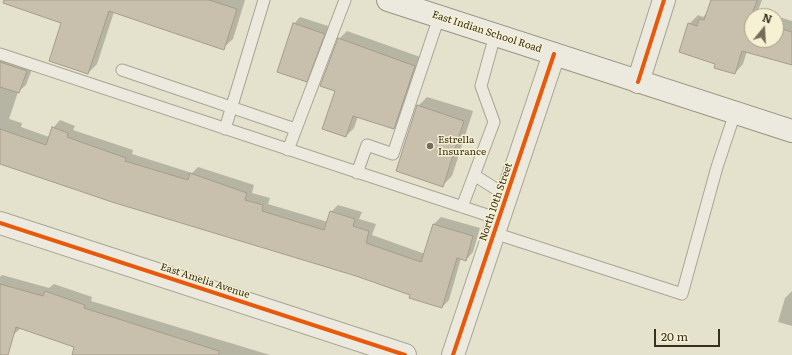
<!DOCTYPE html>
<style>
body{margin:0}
#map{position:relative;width:792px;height:355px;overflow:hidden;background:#e4e1cc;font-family:Literata,serif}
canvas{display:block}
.north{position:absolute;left:744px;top:8px;width:40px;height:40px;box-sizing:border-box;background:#f6f1d2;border:1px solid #aaa38a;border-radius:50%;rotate:18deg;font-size:11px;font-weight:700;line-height:16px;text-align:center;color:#392f1d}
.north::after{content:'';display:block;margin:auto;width:14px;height:18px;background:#756d5a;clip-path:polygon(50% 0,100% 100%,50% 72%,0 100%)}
.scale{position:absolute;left:654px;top:329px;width:66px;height:18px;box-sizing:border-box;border:2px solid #392f1d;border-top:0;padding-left:5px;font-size:12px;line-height:14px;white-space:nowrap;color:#392f1d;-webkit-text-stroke:3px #f6f1d2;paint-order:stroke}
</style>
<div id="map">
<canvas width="792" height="355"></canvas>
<div class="north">N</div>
<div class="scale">20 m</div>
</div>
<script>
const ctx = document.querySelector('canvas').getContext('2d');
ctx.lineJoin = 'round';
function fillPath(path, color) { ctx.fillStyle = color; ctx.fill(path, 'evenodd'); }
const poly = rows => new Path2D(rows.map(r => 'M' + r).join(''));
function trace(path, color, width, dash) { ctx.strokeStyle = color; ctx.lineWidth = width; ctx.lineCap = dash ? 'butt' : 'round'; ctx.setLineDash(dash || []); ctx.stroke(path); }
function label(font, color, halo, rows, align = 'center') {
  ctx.font = font + ' Literata,serif'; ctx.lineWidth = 3; ctx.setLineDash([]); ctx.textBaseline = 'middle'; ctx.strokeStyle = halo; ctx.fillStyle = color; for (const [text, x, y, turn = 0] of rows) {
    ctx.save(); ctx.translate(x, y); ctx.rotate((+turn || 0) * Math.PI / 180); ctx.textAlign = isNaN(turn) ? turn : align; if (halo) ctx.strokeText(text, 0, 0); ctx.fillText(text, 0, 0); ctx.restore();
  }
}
const shadow = poly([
 [34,0,245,0,233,39,223,48,114,12,97,64,88,73,62,22],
 [712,0,762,0,758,11,775,16,752,16,752,40,776,40,776,16,792,21,792,64,747,51,743,64,735,73,717,63,689,24,698,15,703,17,708,12],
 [300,17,331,27,313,74,306,80,294,24],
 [347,31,423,58,402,120,394,128,358,116,354,128,346,136,336,90,339,39],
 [0,52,34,64,26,85,18,92,9,119,22,123,21,127,49,137,53,128,60,120,75,126,73,130,133,150,132,154,192,173,198,167,254,185,252,193,270,198,268,204,328,222,331,212,338,205,362,212,359,219,376,224,372,235,425,254,434,224,441,217,480,228,473,252,466,260,461,258,449,300,442,307,356,275,0,163],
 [427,97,473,111,452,176,443,185,418,106],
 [2,275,49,288,54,284,92,297,91,301,270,355,73,355,76,347,21,328,13,335,0,331,0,277],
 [792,291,792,326,778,322,785,298]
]);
const building = poly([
 [4,0,209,0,237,9,224,50,109,11,88,74,49,61,61,23,3,3,4,0],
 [711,0,757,0,750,20,752,20,752,40,776,40,776,27,792,32,792,65,742,51,735,74,714,68,715,64,679,52,688,23,697,26,699,19,704,20,711,0],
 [293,23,325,34,307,82,277,72,293,23],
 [338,38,415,66,394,129,353,116,346,137,322,129,335,91,320,86,338,38],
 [0,62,27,71,19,93,0,87,0,62],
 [417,105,464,121,443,187,396,171,417,105],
 [52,127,68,133,67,137,126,158,125,161,188,180,190,173,247,193,245,200,263,205,262,211,324,230,330,211,355,219,353,226,369,231,366,243,421,262,433,224,473,236,466,261,457,258,442,308,409,298,410,295,356,276,112,202,0,164,0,129,46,145,52,127],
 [0,284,43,296,45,291,85,305,84,308,219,351,219,355,72,355,74,347,16,327,8,355,0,355,0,284]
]);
const service = poly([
 [0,54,499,219],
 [122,70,295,129],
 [225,129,264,0],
 [288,150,345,0],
 [357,173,367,145,393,154,439,17],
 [474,175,507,196],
 [462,207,494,122,481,86,495,35],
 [494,233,682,294,717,167,735,113]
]);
const minor = poly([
 [638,82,664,0],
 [0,223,405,355],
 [453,355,554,54]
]);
const secondary = poly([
 [388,0,792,131]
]);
const cycleway = poly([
 [638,82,664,0],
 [0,223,405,355],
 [453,355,554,54]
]);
const markers = [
 [430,146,4,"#756d5a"]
];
const streetNames = [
 ["East Indian School Road",487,32,18],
 ["North 10th Street",496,202,-71],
 ["East Amelia Avenue",205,281,18]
];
const poiNames = [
 ["Estrella",438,140],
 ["Insurance",438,152]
];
fillPath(shadow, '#0003');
fillPath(building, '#c8bfad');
trace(building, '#a59d8b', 1);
trace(service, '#a9a596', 13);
trace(minor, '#a9a596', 24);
trace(secondary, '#999585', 24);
trace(service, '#eceadf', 11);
trace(minor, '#eceadf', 22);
trace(secondary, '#eceadf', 22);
trace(cycleway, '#e8590c', 4);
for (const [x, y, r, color] of markers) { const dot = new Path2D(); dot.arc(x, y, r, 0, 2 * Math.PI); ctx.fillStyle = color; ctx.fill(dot); trace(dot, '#f6f1d2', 1.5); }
label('10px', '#392f1d', '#f6f1d2', streetNames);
label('10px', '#392f1d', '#f6f1d2', poiNames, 'left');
</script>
